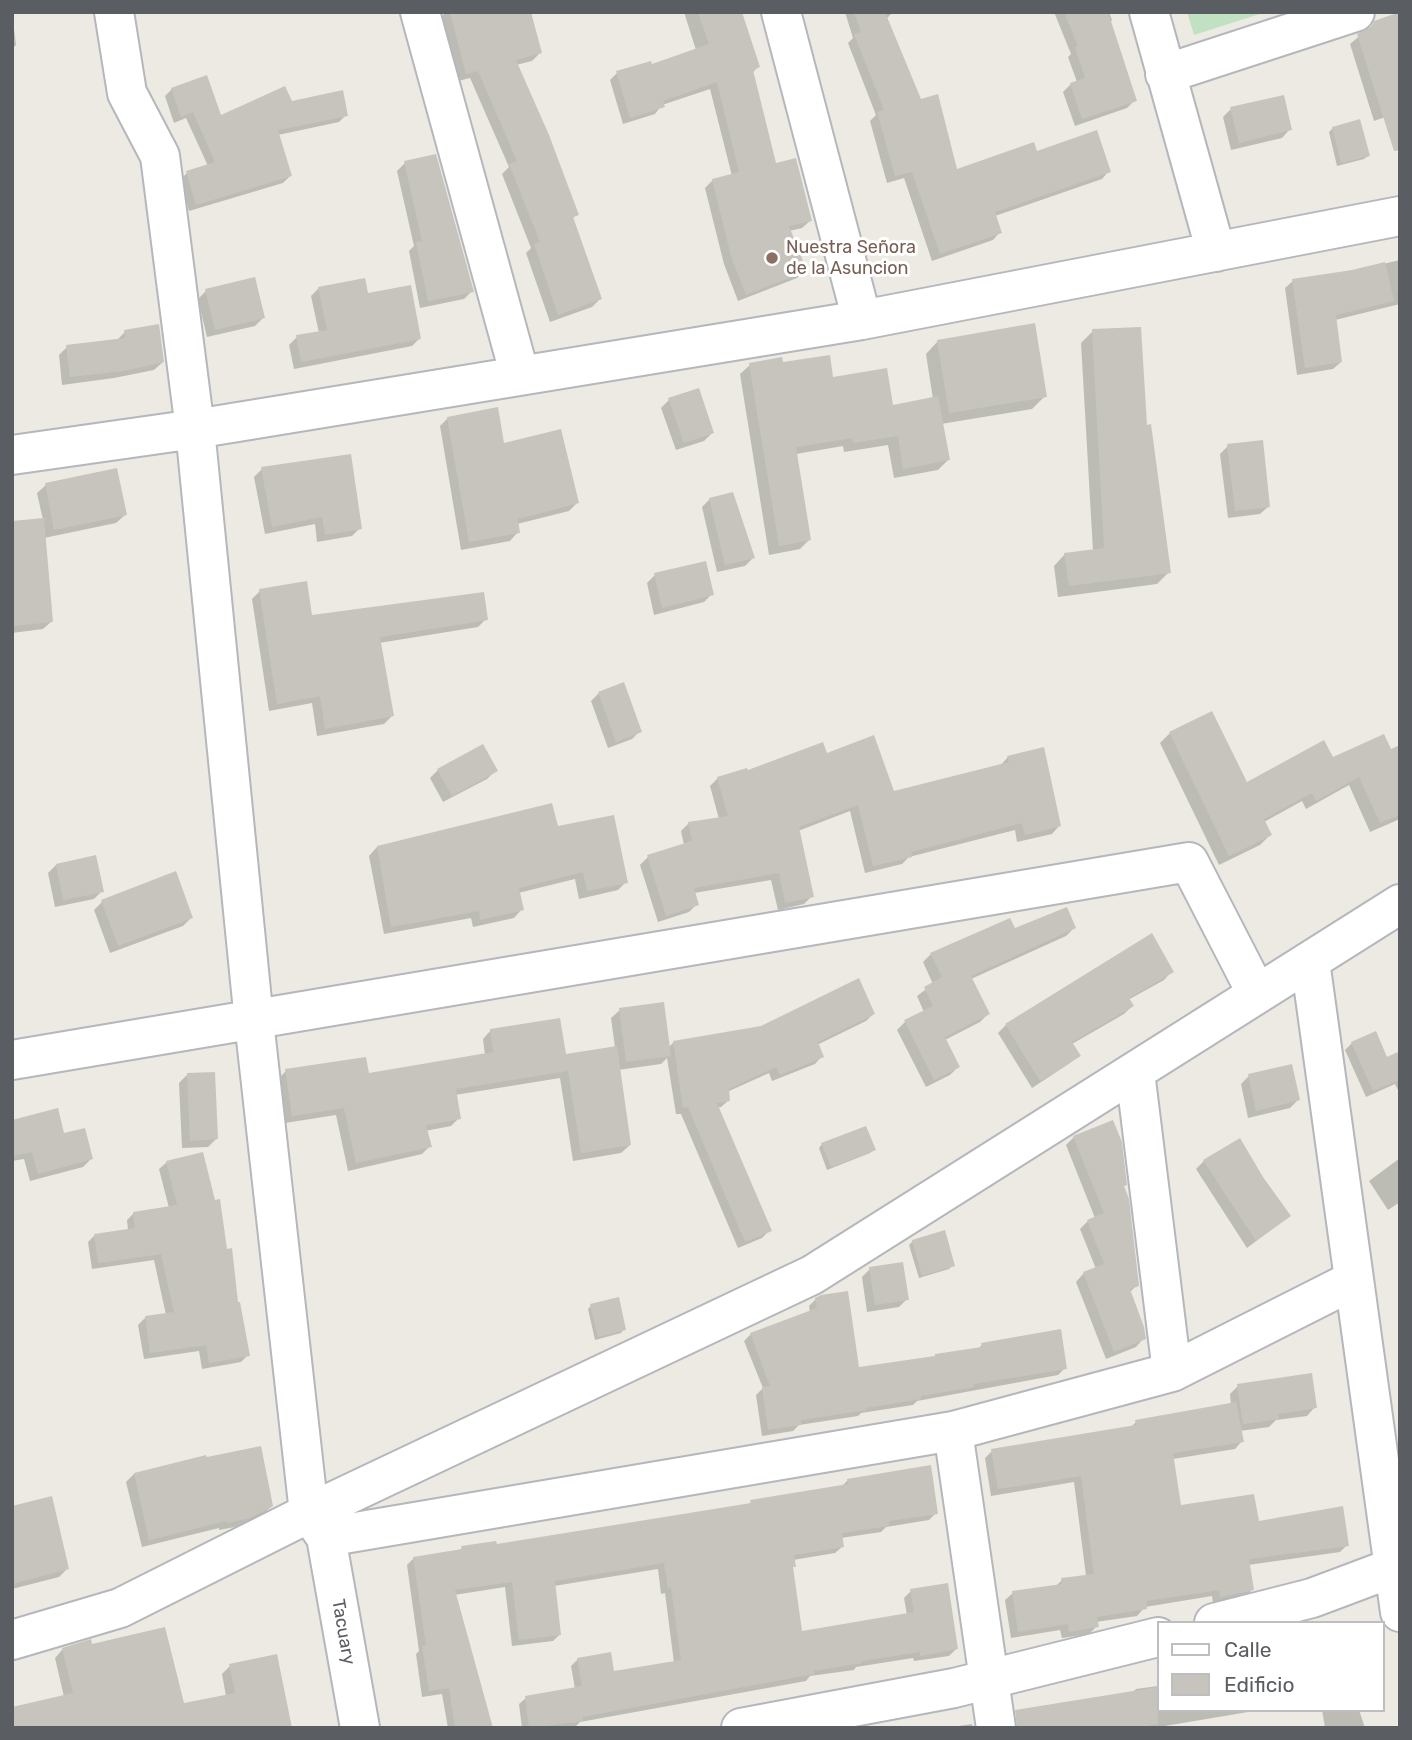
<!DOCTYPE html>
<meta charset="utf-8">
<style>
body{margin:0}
#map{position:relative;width:1412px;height:1740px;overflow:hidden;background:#eceae2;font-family:Rubik,sans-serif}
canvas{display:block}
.frame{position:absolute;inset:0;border:14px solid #5a5d61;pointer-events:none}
.legend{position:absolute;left:1157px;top:1621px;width:228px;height:91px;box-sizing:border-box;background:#fff;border:2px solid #bdbec0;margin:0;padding:9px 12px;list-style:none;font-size:21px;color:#5a5d61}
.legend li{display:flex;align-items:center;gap:14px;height:35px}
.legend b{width:35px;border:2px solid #bdbec0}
</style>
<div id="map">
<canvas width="1412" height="1740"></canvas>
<div class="frame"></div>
<ul class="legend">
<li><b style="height:9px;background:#fff"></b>Calle</li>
<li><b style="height:19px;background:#c7c4be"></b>Edificio</li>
</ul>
</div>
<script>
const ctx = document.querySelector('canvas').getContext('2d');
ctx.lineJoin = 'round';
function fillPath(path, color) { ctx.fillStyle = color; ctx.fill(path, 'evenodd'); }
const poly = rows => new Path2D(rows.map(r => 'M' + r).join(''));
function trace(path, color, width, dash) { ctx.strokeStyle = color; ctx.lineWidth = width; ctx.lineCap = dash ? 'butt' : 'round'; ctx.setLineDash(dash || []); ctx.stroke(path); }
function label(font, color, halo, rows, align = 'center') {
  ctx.font = font + ' Rubik,sans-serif'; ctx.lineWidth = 6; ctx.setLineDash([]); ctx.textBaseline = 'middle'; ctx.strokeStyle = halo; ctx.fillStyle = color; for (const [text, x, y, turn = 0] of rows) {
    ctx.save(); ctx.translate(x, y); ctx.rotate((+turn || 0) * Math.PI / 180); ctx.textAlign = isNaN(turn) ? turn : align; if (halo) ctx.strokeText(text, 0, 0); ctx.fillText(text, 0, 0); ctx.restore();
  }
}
const green = poly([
 [1187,12,1266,12,1194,35]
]);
const shadow = poly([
 [446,12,530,12,540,53,532,61,516,65,577,214,572,219,600,299,592,307,550,322,526,253,531,248,502,174,509,167,470,78,458,81,441,17],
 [684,12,740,12,758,67,752,73,774,165,810,221,802,228,789,231,805,270,797,278,738,301,724,264,705,188,713,180,732,176,710,89,662,105,655,114,623,124,610,80,617,73,650,66,696,50],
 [845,12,893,12,886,19,920,101,956,171,1036,153,1109,171,1102,179,995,216,1000,232,993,240,932,261,904,178,887,183,870,121,876,115,848,43,853,38],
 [1054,12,1109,12,1112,20,1110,23,1135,100,1127,108,1075,126,1063,92,1071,84,1077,82,1068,57,1071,54],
 [12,13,16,45,12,49],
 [1375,23,1400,112,1374,121,1350,44],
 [172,89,220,117,291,103,346,115,339,122,278,135,290,176,283,183,189,211,180,180,187,173,208,166,186,118,174,123,165,96],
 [1231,109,1290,129,1282,138,1231,150,1223,117],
 [1333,128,1368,156,1364,159,1337,166,1329,132],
 [405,163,472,291,464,299,420,308,409,251,414,246,397,171],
 [1400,260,1400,304,1335,320,1341,362,1333,369,1297,375,1285,288,1293,281,1353,271],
 [319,288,367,295,419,339,412,346,294,369,289,345,297,337,319,333,311,296],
 [206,291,263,318,255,326,207,337,198,299],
 [1093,331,1145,427,1169,572,1157,584,1058,597,1054,566,1065,554,1093,551,1081,343],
 [125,332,163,362,154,370,114,378,62,385,59,355,67,347,116,341],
 [938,341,1045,396,1032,409,941,424,948,460,938,470,894,478,888,445,844,452,843,446,796,454,809,540,800,549,769,555,740,374,750,365,782,364,832,380,892,407,933,399,926,354],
 [669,400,712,433,704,441,676,450,661,408],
 [448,418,503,445,577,503,569,511,517,524,518,532,510,541,461,550,440,426],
 [1228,446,1269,506,1260,514,1228,518,1220,454],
 [262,469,360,528,352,536,317,542,315,524,265,534,254,477],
 [46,485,125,515,116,523,44,538,51,622,43,629,12,633,12,523,43,520,37,493],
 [710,499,753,558,745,566,717,572,702,507],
 [655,575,712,594,704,602,654,615,647,583],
 [260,591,311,617,486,619,478,627,379,643,392,716,384,724,317,736,312,703,269,711,252,599],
 [599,693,640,731,632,739,608,748,591,701],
 [1170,733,1246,784,1332,759,1390,751,1400,747,1400,819,1370,832,1349,785,1306,809,1302,801,1264,822,1270,835,1260,845,1219,865,1160,743],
 [826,755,893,793,1000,766,1008,757,1059,826,1052,834,1017,842,1015,830,909,857,902,864,865,873,850,811,798,831,812,896,804,904,778,910,771,880,694,893,697,904,689,912,658,922,640,865,648,857,684,845,681,831,689,823,719,819,710,786,718,778],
 [438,770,495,771,487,779,443,802,430,778],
 [557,828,626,882,618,890,579,899,575,879,518,893,522,909,514,918,473,927,471,918,384,934,369,856,377,847],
 [56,865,102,891,94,899,55,907,48,873],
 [102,902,191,918,183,926,110,953,94,910],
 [1074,928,1066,936,971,979,988,1014,980,1022,945,1040,958,1067,950,1075,926,1087,897,1030,905,1022,924,1012,917,996,933,984,923,962,931,954,1014,931],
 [1152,936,1172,971,1164,980,1128,1000,1132,1006,1124,1014,1072,1044,1078,1055,1070,1063,1032,1088,998,1033,1006,1025],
 [620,1010,668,1048,673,1043,873,1014,866,1021,817,1045,822,1056,815,1064,772,1081,769,1073,727,1092,729,1100,721,1107,717,1108,769,1231,762,1238,738,1248,681,1114,676,1114,667,1058,661,1064,618,1070,630,1145,621,1153,573,1161,560,1078,455,1095,459,1118,451,1126,425,1131,430,1146,422,1154,348,1171,336,1115,285,1123,278,1079,286,1071,367,1075,485,1055,483,1039,491,1030,564,1056,615,1048,611,1018],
 [1352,1043,1387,1059,1400,1061,1400,1094,1395,1084,1366,1097,1345,1050],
 [187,1075,216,1139,208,1147,182,1148,179,1083],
 [1249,1076,1298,1100,1290,1108,1248,1118,1241,1084],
 [12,1122,91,1159,83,1167,30,1181,24,1159,12,1161],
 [1074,1137,1122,1187,1137,1285,1129,1293,1144,1338,1136,1347,1106,1359,1076,1282,1084,1273,1096,1269,1080,1229,1088,1221,1095,1218,1066,1145],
 [822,1144,874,1150,870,1153,827,1170,819,1148],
 [1400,1158,1400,1202,1388,1210,1369,1181],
 [1204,1161,1280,1223,1247,1248,1196,1169],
 [167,1162,237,1304,248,1355,241,1362,202,1369,199,1351,144,1359,138,1325,145,1318,166,1315,154,1260,92,1269,88,1242,95,1235,128,1230,127,1220,134,1213,169,1208,159,1169],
 [913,1241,953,1265,949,1269,919,1278,909,1245],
 [870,1269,907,1299,899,1307,867,1312,862,1277],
 [816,1299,858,1369,978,1349,982,1345,1065,1368,1058,1375,917,1401,913,1405,861,1413,858,1416,799,1425,793,1431,762,1436,756,1395,763,1388,744,1341,751,1334,810,1312,809,1306],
 [591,1306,624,1329,621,1333,595,1340,588,1309],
 [1238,1386,1315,1407,1307,1416,1276,1420,1269,1427,1240,1431,1242,1441,1235,1449,1173,1459,1180,1507,1347,1545,1340,1552,1248,1565,1252,1590,1245,1597,1213,1604,1212,1596,1145,1607,1137,1616,1096,1622,1097,1626,1089,1634,1062,1638,1060,1630,1011,1638,1005,1600,1013,1593,1055,1587,1062,1580,1086,1576,1074,1482,991,1496,985,1458,992,1451,1131,1427,1136,1422,1231,1405,1230,1394],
 [134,1474,272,1506,263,1514,240,1526,219,1530,219,1528,142,1547,126,1482],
 [848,1480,936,1513,929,1520,886,1527,881,1532,841,1538,842,1547,835,1553,793,1560,794,1566,791,1569,800,1633,907,1615,904,1598,911,1591,956,1649,949,1656,914,1661,913,1658,856,1667,854,1670,810,1676,806,1681,580,1722,574,1728,522,1728,519,1704,526,1698,575,1689,571,1666,578,1659,613,1673,674,1663,665,1593,661,1594,658,1569,554,1586,560,1634,553,1641,512,1646,505,1587,454,1595,492,1728,448,1728,442,1694,422,1697,416,1654,419,1651,407,1565,414,1558,458,1551,462,1548,495,1546,748,1505,751,1502,841,1487],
 [12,1508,67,1569,59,1577,12,1589],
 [91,1646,183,1705,226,1696,222,1674,230,1666,290,1728,64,1697,55,1658,63,1649],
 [1158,1686,1158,1710,1260,1710,1153,1728,1035,1728,1132,1693,1136,1689],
 [1322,1710,1359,1710,1365,1728,1325,1728],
 [972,1724,973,1728,945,1728]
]);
const building = poly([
 [450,12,531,12,542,53,516,60,549,135,579,215,573,217,602,299,558,315,534,244,540,242,509,164,517,161,478,71,466,74],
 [698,12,742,12,760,67,753,70,776,163,796,158,812,221,789,226,807,271,746,295,731,256,712,179,739,172,717,82,663,101,665,107,630,118,616,71,651,61,652,64,709,44],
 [854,12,885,12,921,99,938,94,957,169,1034,142,1037,151,1097,130,1111,172,995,212,1002,233,940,254,912,172,895,176,877,112,884,110,854,34,861,32],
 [1064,12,1108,12,1137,101,1082,119,1070,83,1085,78,1075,47,1078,46],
 [1400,12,1400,150,1394,151,1357,34,1371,27,1374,21],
 [207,75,221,115,285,86,292,101,343,90,348,116,278,130,292,176,196,205,186,171,215,162,193,112,181,117,171,88],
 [1284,95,1292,130,1239,143,1230,107],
 [1360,119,1370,156,1341,163,1332,127],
 [436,154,474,292,428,301,416,242,422,241,404,161],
 [1385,262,1394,301,1336,315,1342,362,1305,368,1292,279,1352,270],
 [255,277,265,318,215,330,205,289],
 [365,278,368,293,411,285,421,339,301,362,296,335,327,330,318,287],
 [1035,323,1047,397,949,413,937,340],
 [159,324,164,362,123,371,70,377,66,345,125,338,124,330],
 [1141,327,1147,425,1151,424,1171,573,1069,586,1064,553,1104,548,1092,329],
 [830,355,833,377,887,368,893,405,938,396,950,460,903,469,898,436,853,443,852,438,796,447,811,540,779,546,749,363,782,357,783,362],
 [699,388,714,433,684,443,668,398],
 [498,407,504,443,561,429,579,503,518,519,520,533,469,542,447,417],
 [1263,440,1270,507,1235,511,1227,444],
 [351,454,362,529,325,535,322,517,272,527,261,467],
 [117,468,127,515,54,530,45,483],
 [733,492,755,558,725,565,709,498],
 [44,518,53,622,12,626,12,521],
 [706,561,714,595,662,608,654,573],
 [307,581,312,615,484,592,488,620,380,637,394,716,325,729,320,696,277,704,259,589],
 [624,682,642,732,616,742,598,692],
 [1212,711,1247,782,1324,740,1333,757,1384,734,1391,749,1400,745,1400,815,1380,823,1359,777,1316,801,1312,793,1264,819,1272,835,1229,856,1169,732],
 [874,735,894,791,1009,762,1007,756,1044,747,1061,826,1025,835,1022,823,911,852,912,857,873,866,858,805,799,827,814,897,785,903,779,873,694,888,699,905,666,916,647,855,692,841,688,822,728,816,717,777,747,768,748,770,823,742,827,753],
 [483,744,498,771,452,796,437,769],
 [552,803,558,826,614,815,628,883,587,891,583,872,519,888,524,910,480,920,479,911,391,927,377,846],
 [96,855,104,892,63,900,56,864],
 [176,871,193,918,118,946,101,900],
 [1067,907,1076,928,971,976,990,1014,945,1037,960,1067,934,1080,904,1020,933,1006,924,987,942,977,930,953,1010,918,1015,928],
 [1152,933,1174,972,1129,998,1134,1006,1072,1042,1081,1056,1040,1081,1005,1024],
 [859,978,875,1014,818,1042,824,1057,780,1075,776,1067,729,1089,730,1101,717,1103,772,1231,745,1242,688,1107,683,1108,673,1041,761,1026],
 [664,1002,671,1056,626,1062,619,1008],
 [560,1018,566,1054,617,1046,631,1145,581,1153,568,1071,456,1089,461,1119,426,1125,432,1147,356,1163,344,1108,292,1116,285,1069,366,1057,369,1073,493,1052,490,1029],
 [1376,1031,1387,1057,1400,1051,1400,1080,1373,1091,1351,1042],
 [1292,1064,1300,1100,1256,1111,1248,1074],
 [215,1072,218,1139,190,1141,187,1073],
 [58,1108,64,1133,85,1128,93,1159,38,1174,32,1152,12,1156,12,1120],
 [1113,1120,1122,1142,1127,1185,1124,1186,1129,1199,1139,1286,1130,1289,1144,1327,1146,1339,1114,1352,1083,1272,1104,1264,1087,1220,1104,1213,1073,1136],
 [866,1126,876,1150,831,1167,821,1143],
 [1240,1138,1263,1177,1291,1216,1256,1241,1203,1160],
 [203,1152,215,1200,220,1199,227,1249,232,1248,238,1302,240,1302,250,1356,209,1363,206,1345,150,1353,145,1316,174,1312,161,1254,98,1263,94,1234,135,1228,133,1212,177,1205,166,1161],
 [945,1230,955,1266,922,1276,912,1240],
 [903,1262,909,1300,875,1305,869,1267],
 [848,1291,859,1367,935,1356,935,1354,982,1347,981,1343,1061,1329,1067,1369,973,1384,974,1387,921,1396,921,1399,866,1408,867,1410,801,1420,801,1425,768,1430,762,1387,770,1386,750,1333,817,1308,815,1298,821,1295],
 [619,1297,626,1330,598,1337,590,1304],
 [1312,1373,1317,1408,1278,1414,1279,1419,1243,1424,1237,1384],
 [1236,1402,1244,1442,1173,1453,1181,1505,1254,1494,1259,1521,1343,1506,1349,1546,1249,1559,1254,1590,1220,1597,1219,1590,1146,1601,1147,1609,1097,1617,1099,1627,1069,1632,1068,1624,1018,1632,1012,1591,1062,1584,1061,1578,1094,1574,1081,1476,998,1489,991,1449,1136,1425,1135,1420],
 [261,1446,273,1506,250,1518,227,1523,226,1521,149,1540,134,1473,206,1455,207,1457],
 [931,1465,938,1514,889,1521,889,1526,842,1533,844,1547,794,1555,796,1567,793,1567,802,1631,914,1612,910,1589,948,1583,958,1649,920,1656,920,1652,862,1661,862,1663,814,1671,814,1674,582,1717,583,1721,529,1728,525,1696,582,1686,577,1658,611,1652,614,1671,681,1660,671,1587,668,1588,664,1563,555,1581,561,1635,519,1640,512,1582,455,1590,493,1728,455,1728,449,1688,429,1691,422,1646,426,1645,413,1557,462,1549,461,1546,496,1541,497,1544,751,1503,750,1500,848,1484,847,1479],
 [52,1496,69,1569,12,1584,12,1506],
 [165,1627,184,1703,235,1693,229,1664,277,1654,292,1728,12,1728,12,1707,73,1693,62,1648,91,1639,92,1644],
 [1158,1687,1158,1724,1134,1728,1017,1728,1015,1710]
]);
const street = poly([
 [114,12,127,93,160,156,195,429,254,1021,309,1513,326,1537,953,1431,1172,1372,1354,1280],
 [420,12,520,376],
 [781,12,862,320],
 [1149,12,1216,252],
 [1165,74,1355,12],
 [12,455,195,429,862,320,1400,216],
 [1310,961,1400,1612],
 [12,1060,1189,862,1257,994],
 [1135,1072,1172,1372],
 [953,1431,996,1728],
 [326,1537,360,1728],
 [1214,1623,1312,1598,1400,1565],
 [12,1640,120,1608,309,1513,812,1275,1400,904],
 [741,1728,954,1688,1158,1637]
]);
const markers = [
 [772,258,7,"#8d6e63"]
];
const educationNames = [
 ["Nuestra Señora",786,248],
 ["de la Asuncion",786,269]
];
const streetNames = [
 ["Tacuary",343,1632,80]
];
fillPath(green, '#c0e2c3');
fillPath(shadow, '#0003');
fillPath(building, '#c7c4be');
trace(street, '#b4b7bb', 42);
trace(street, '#fff', 38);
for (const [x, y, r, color] of markers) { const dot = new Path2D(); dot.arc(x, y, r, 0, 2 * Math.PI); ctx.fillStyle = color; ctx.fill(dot); trace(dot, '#fff', 2.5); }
label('18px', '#785e54', '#fff', educationNames, 'left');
label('18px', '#5a5d61', '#fff', streetNames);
</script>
